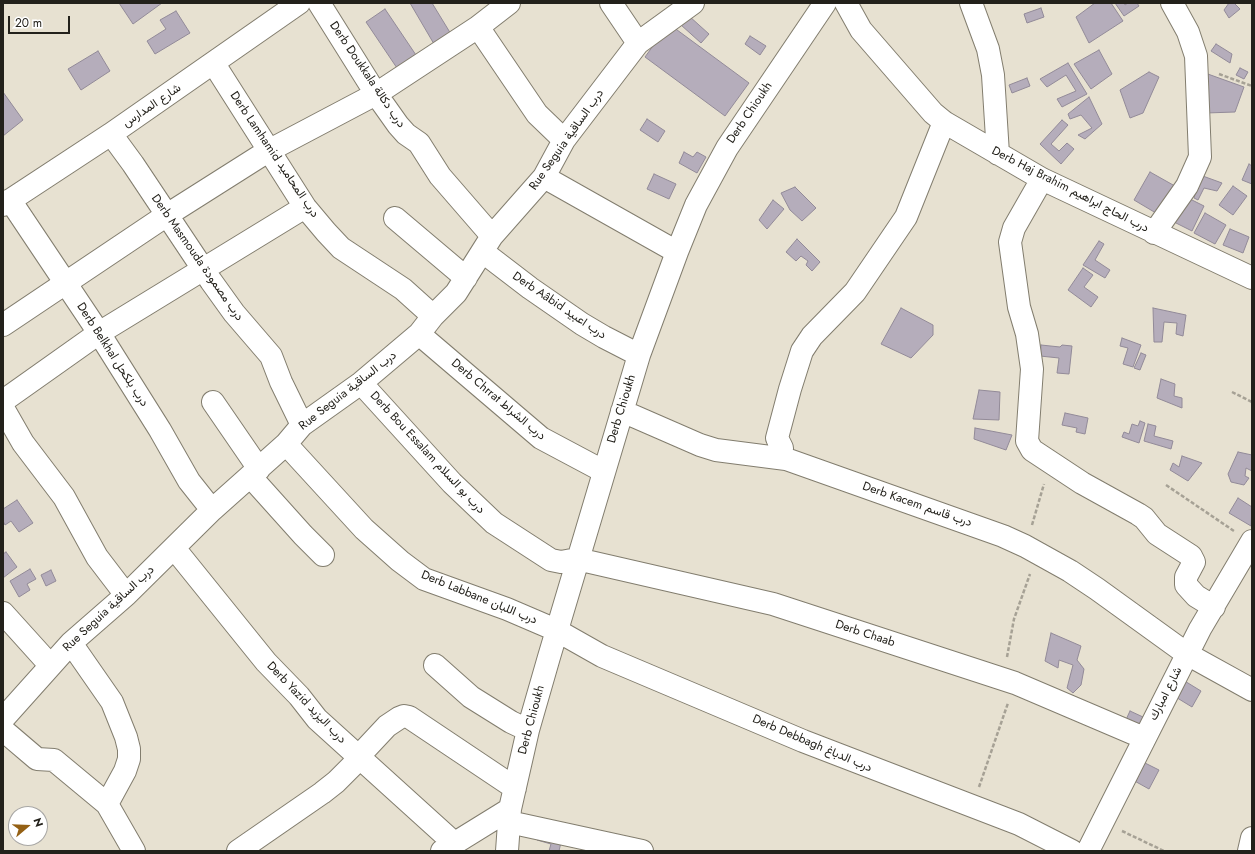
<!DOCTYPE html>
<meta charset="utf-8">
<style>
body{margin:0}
#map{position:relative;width:1255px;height:854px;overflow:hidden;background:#e7e1d1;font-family:Jost,sans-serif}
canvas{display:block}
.frame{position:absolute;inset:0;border:4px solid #23211b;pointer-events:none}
.north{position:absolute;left:8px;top:806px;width:40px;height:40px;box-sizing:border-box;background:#fff;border:1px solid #a7a6a4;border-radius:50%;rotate:71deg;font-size:11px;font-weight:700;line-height:16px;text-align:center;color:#23211b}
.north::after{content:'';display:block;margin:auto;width:14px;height:18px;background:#946014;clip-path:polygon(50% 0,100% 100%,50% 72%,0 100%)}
.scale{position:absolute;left:8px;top:16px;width:62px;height:18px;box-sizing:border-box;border:2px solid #23211b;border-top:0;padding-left:5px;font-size:12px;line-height:14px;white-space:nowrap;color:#23211b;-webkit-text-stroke:3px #fff;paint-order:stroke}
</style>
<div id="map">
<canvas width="1255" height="854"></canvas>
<div class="frame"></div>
<div class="north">N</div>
<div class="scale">20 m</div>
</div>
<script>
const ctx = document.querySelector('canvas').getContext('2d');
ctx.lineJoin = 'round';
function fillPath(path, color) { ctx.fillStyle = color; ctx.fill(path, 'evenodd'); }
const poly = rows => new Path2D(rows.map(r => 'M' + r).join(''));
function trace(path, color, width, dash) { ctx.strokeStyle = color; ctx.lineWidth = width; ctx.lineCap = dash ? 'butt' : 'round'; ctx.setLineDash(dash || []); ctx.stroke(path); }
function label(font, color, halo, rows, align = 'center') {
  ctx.font = font + ' Jost,Vazirmatn,sans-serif'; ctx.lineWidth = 3; ctx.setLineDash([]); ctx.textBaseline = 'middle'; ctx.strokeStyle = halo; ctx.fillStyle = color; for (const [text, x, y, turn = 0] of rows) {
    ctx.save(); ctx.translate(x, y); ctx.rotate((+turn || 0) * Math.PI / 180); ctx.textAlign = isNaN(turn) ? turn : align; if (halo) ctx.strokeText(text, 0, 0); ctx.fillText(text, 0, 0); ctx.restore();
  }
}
const building = poly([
 [119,3,162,3,133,24,119,3],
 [410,3,432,3,454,39,434,44,410,3],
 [1095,3,1111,3,1123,21,1089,43,1076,17,1095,3],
 [1115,3,1124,3,1125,5,1128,3,1137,3,1139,6,1124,16,1115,3],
 [1229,3,1234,3,1240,9,1229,18,1224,10,1229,3],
 [1041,8,1044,17,1027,23,1024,14,1041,8],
 [385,9,418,58,399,71,366,22,385,9],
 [176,11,190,33,155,54,147,41,166,29,160,20,176,11],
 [689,16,709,34,701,43,681,25,689,16],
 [669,24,749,83,725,116,645,57,669,24],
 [750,36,766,46,760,55,745,44,750,36],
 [1216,44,1232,54,1230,63,1211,51,1216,44],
 [1099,50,1112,74,1091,89,1074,64,1099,50],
 [98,51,110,71,81,90,68,69,98,51],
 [1068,63,1087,94,1062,107,1057,99,1076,91,1066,75,1047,87,1040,79,1068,63],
 [1240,68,1248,72,1244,79,1236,75,1240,68],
 [1149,72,1159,77,1143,113,1130,118,1120,90,1149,72],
 [1205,73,1244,87,1235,112,1206,113,1205,73],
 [1027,78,1030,86,1012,93,1009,85,1027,78],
 [3,92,23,120,3,136,3,92],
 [1089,97,1102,124,1085,139,1078,135,1092,128,1081,115,1070,119,1068,114,1089,97],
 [647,119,665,131,658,142,640,130,647,119],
 [1062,120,1068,125,1051,144,1059,151,1067,143,1074,149,1061,164,1040,144,1062,120],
 [684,152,693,157,697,152,706,157,697,173,679,163,684,152],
 [1249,164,1252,166,1252,184,1242,180,1249,164],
 [1150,172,1182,190,1161,216,1134,200,1150,172],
 [654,174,676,184,669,199,647,189,654,174],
 [1200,175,1222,183,1217,191,1204,188,1198,200,1194,198,1200,175],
 [1233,186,1247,196,1233,215,1219,205,1233,186],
 [795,187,816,208,802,221,790,210,781,193,795,187],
 [1182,195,1204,206,1192,231,1170,220,1182,195],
 [773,200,784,209,767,229,759,220,773,200],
 [1205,213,1226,225,1215,244,1194,233,1205,213],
 [1230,229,1249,237,1243,253,1223,245,1230,229],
 [797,239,820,262,812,271,806,265,808,261,801,256,796,261,786,252,797,239],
 [1099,241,1104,244,1095,260,1110,270,1105,278,1083,265,1099,241],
 [1083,268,1093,275,1084,287,1098,297,1091,307,1068,290,1083,268],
 [901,308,933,325,933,335,911,358,881,344,901,308],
 [1153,308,1186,315,1183,336,1176,334,1177,323,1164,322,1162,342,1154,342,1153,308],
 [1122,338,1141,345,1133,367,1123,364,1128,348,1120,346,1122,338],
 [1041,345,1060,347,1062,345,1072,346,1069,374,1057,373,1059,358,1040,356,1041,345],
 [1141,353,1146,355,1140,370,1134,368,1141,353],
 [1161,379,1175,384,1174,396,1182,398,1182,408,1157,398,1161,379],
 [979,390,1000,392,999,420,973,419,979,390],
 [1065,413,1088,418,1085,434,1076,432,1077,428,1062,425,1065,413],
 [1140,421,1145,423,1139,443,1122,437,1124,432,1129,434,1132,424,1138,426,1140,421],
 [1148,424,1156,426,1154,436,1173,441,1171,449,1144,441,1148,424],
 [975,428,1012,435,1006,450,974,439,975,428],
 [1238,452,1252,455,1252,471,1246,468,1245,476,1249,478,1244,485,1231,482,1228,474,1238,452],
 [1182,456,1202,463,1188,481,1170,470,1173,463,1179,467,1182,456],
 [1238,498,1252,507,1251,526,1229,513,1238,498],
 [17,500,33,523,19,532,11,521,5,525,3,521,3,509,17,500],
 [6,552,17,567,3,578,3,554,6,552],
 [30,569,36,579,27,584,30,590,19,597,10,581,30,569],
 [51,570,56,581,46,586,41,575,51,570],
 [1051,633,1081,646,1077,660,1084,669,1081,685,1073,693,1067,688,1073,665,1059,660,1058,668,1045,661,1051,633],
 [1183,680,1201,691,1192,707,1174,696,1183,680],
 [1130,711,1143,717,1138,730,1124,724,1130,711],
 [1141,761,1159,770,1149,789,1131,779,1141,761],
 [539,831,562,838,559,851,549,851,551,844,537,840,539,831]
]);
const path = poly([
 [1219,74,1252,86],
 [1232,392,1252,402],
 [1166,485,1234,531],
 [1032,525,1044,484],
 [1007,657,1014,619,1030,574],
 [979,787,1008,703],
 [1122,831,1164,851]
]);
const minor = poly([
 [319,3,376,94,398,125,406,134,419,143,440,176,492,236],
 [611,3,638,43],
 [846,3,861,30,933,113,944,122,1042,179,1252,278],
 [971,3,988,49,993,75,998,154],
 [478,27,537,114,564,140],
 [214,64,305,207,326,232,341,248,403,289,433,316],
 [111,134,133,164,211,281,234,313,271,356,281,382,302,425],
 [544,177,677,252],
 [1042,179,1014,228,1010,242,1019,307,1027,334,1032,369,1027,441,1032,450,1082,483,1138,514,1144,518,1157,534,1191,556,1194,562,1186,577,1186,585,1196,596,1214,607],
 [10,200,99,333,160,430,189,481,212,510],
 [3,205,111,134,299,3],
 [395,218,466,278],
 [1154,233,1187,186,1200,157,1196,56,1188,32,1172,3],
 [483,252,530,288,582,324,604,337,639,355],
 [3,325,167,215,268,151,376,94,478,27,509,3],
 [419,334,541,438,603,471],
 [361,383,452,483,494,523,551,560,561,562,577,559,773,604,1015,683,1144,738],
 [3,401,99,333,305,207],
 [213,402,259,469],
 [3,408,23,443,64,497,97,557,126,595],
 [622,411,700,445,716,450,786,459,1003,536,1025,546,1070,571,1097,589,1187,654,1252,690],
 [286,444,364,529,400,561,424,579,507,609,556,630,602,656,803,741,1019,824,1072,851],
 [781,458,782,448,777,438,790,389,802,351,812,336,855,292,906,217,944,122],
 [250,476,303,535,323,555],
 [174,548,266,662,299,696,317,719,454,843],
 [3,613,50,665],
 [71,643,112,702,126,737,129,749,129,759,125,771,107,804,134,851],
 [435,665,471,697,511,722,528,730],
 [3,719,71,643,126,595,212,510,286,444,302,425,361,383,419,334,433,316,456,293,492,236,544,177,564,140,638,43,693,3],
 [3,730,37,759,54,760,107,804],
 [358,757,387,726,399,718,404,716,409,717,515,788],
 [509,822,642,851],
 [238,851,322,793,336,782,360,758],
 [442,851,510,809],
 [507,851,510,809,528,730,549,657,639,355,677,252,696,205,727,148,825,3],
 [1088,851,1200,629,1252,541],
 [1249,851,1252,838]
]);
const streetNames = [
 ["Derb Doukkala درب دكالة",367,75,56],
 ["شارع المدارس",152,106,-34],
 ["Derb Chioukh",750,113,-56],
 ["Rue Seguia درب الساقية",567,140,-55],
 ["Derb Lamhamid درب المحاميد",274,155,56],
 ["Derb Haj Brahim درب الحاج ابراهيم",1070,190,27],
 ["Derb Masmouda درب مصمودة",197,258,55],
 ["Derb Aâbid درب اعبيد",559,306,34],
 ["Derb Belkhal درب بلكحل",112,355,57],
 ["Rue Seguia درب الساقية",348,391,-38],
 ["Derb Chrrat درب الشراط",498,400,40],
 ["Derb Chioukh",622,409,-73],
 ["Derb Bou Essalam درب بو السلام",427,453,47],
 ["Derb Kacem درب قاسم",917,505,19],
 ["Derb Labbane درب اللبان",479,598,22],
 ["Rue Seguia درب الساقية",109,609,-43],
 ["Derb Chaab",865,634,18],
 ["شارع امبارك",1166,694,-63],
 ["Derb Yazid درب اليزيد",306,703,46],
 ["Derb Chioukh",532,720,-75],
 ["Derb Debbagh درب الدباغ",812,744,23]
];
fillPath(building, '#b5adbb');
trace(building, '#928a98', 1);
trace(minor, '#827d6e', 24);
trace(path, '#a6a195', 2.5, [4, 2]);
trace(minor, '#fff', 22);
label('12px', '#23211b', '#fff', streetNames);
</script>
